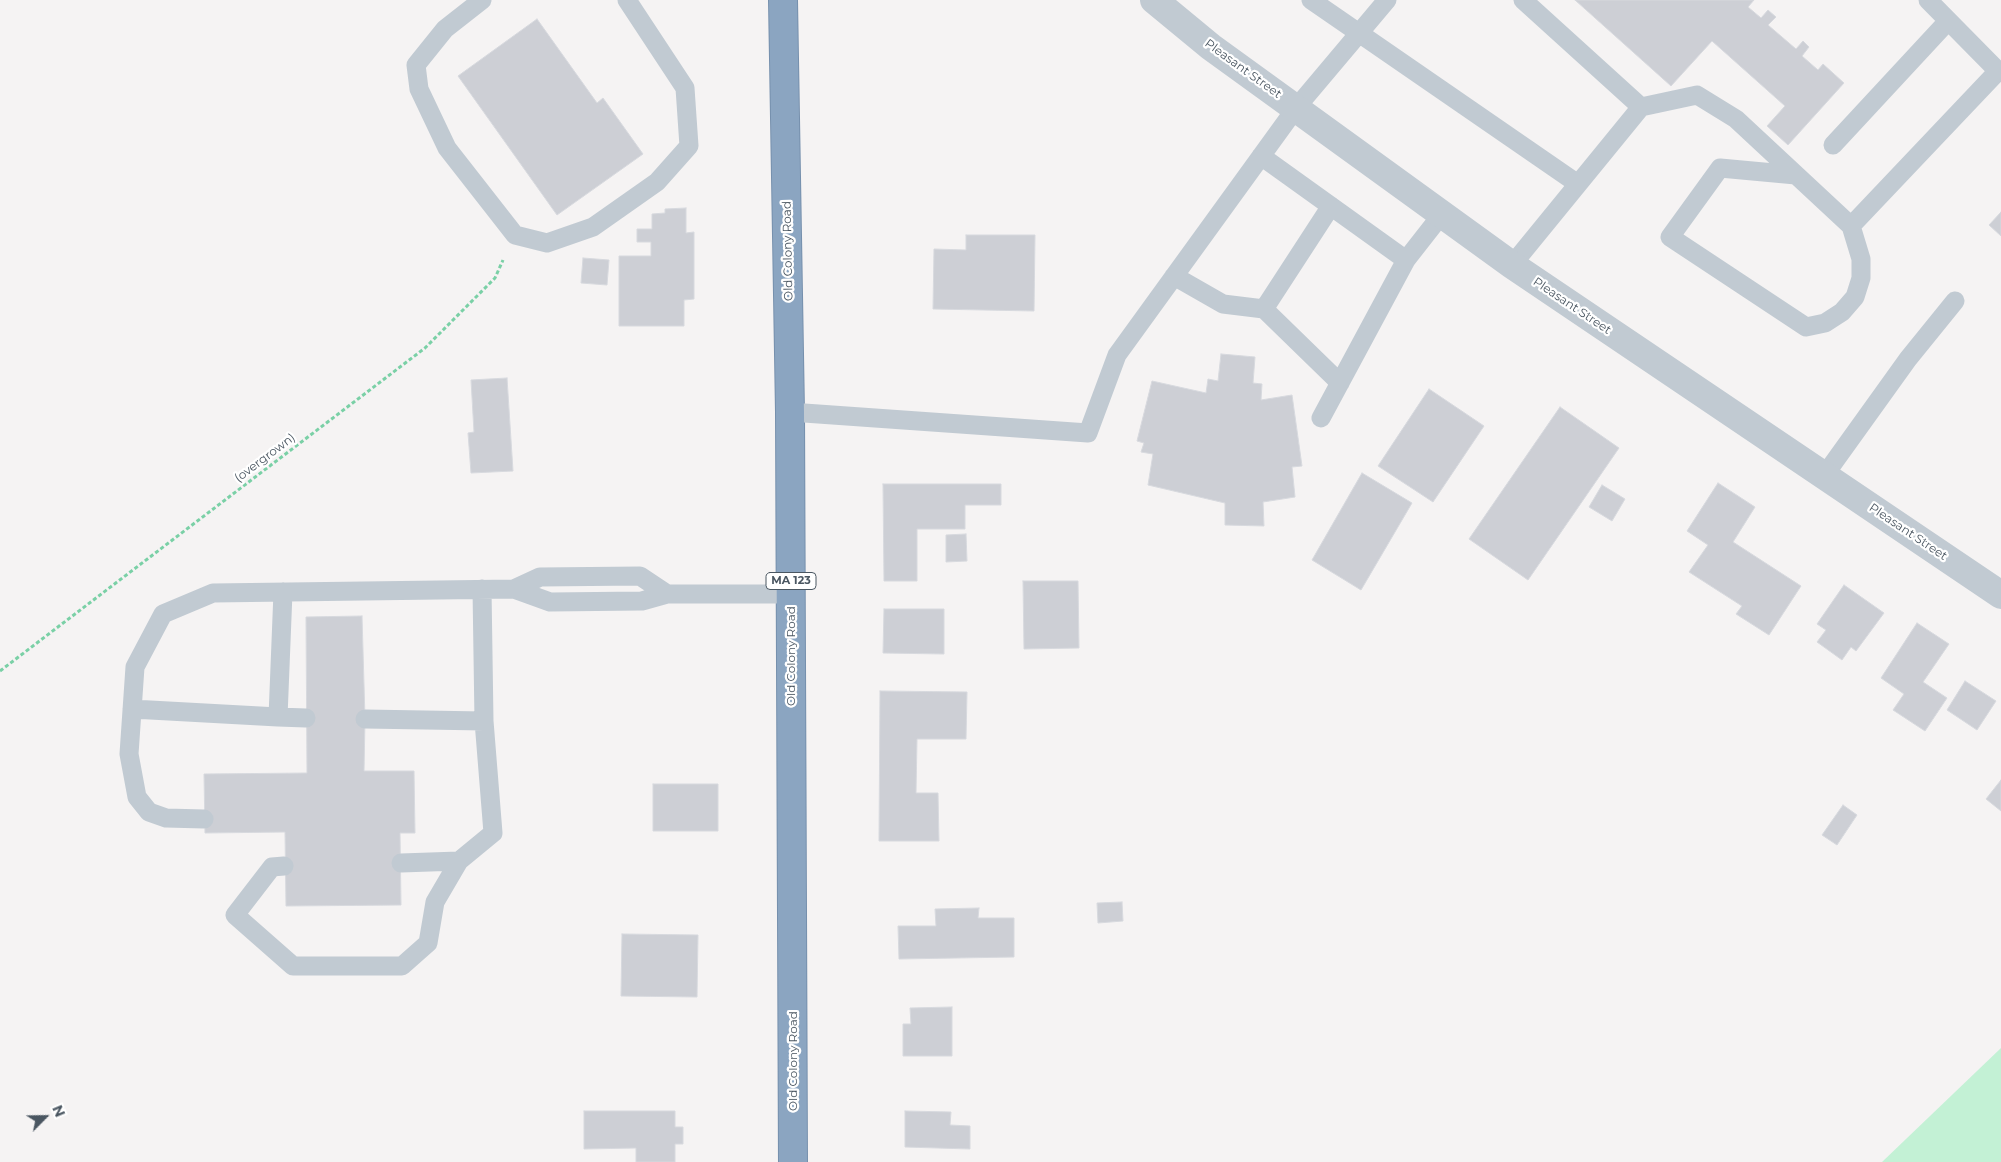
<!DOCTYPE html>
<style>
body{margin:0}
#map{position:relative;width:2001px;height:1162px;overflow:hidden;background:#f5f3f3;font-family:Montserrat,sans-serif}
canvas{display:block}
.north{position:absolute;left:20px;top:1092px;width:50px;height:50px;-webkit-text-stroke:4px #fff;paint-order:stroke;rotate:67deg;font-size:14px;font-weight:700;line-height:20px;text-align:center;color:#4a5661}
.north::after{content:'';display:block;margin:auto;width:18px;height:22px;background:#4a5661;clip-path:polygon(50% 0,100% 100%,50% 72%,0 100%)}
</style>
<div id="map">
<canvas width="2001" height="1162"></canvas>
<div class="north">N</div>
</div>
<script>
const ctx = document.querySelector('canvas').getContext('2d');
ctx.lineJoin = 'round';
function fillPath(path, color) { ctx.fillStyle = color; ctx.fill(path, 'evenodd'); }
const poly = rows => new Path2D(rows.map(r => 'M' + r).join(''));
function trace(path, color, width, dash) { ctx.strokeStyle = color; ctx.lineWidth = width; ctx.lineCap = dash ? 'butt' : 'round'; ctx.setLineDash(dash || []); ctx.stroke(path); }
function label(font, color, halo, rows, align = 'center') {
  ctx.font = font + ' Montserrat,sans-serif'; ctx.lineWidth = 4.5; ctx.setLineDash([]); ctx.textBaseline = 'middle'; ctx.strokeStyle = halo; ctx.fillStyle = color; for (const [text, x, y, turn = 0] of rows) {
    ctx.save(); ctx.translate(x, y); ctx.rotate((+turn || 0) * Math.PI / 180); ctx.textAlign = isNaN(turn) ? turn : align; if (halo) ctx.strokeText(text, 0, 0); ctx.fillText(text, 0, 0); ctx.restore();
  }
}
const green = poly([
 [2001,1048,2001,1162,1882,1162]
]);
const building = poly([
 [1575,0,1754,0,1748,7,1761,18,1768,10,1776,17,1768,25,1796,49,1803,41,1809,47,1802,56,1818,70,1823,64,1844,83,1788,145,1767,126,1785,106,1712,41,1671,86,1575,0],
 [537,19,597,103,603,98,643,154,557,215,458,76,537,19],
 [686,208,686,233,694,232,694,299,684,300,684,326,619,326,619,256,651,256,651,242,637,242,637,229,652,229,652,214,665,213,665,209,686,208],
 [2001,212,2001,236,1989,225,2001,212],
 [966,235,1035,235,1034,311,933,309,934,249,966,250,966,235],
 [583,258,609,260,607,285,581,283,583,258],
 [1221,354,1255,357,1253,383,1262,384,1261,400,1292,395,1302,466,1292,467,1295,497,1263,502,1264,526,1225,525,1225,503,1148,485,1153,454,1141,452,1144,443,1137,441,1152,381,1206,393,1208,379,1218,381,1221,354],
 [507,378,513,471,471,473,468,433,474,432,471,380,507,378],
 [1429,389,1484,426,1433,502,1378,466,1429,389],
 [1560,407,1619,448,1528,580,1469,539,1560,407],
 [1362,473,1412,503,1361,590,1312,560,1362,473],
 [1718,483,1755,507,1733,542,1801,586,1769,635,1736,614,1742,606,1689,572,1708,545,1687,531,1718,483],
 [883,484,1001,484,1001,505,965,505,965,529,917,529,917,581,884,581,883,484],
 [1602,485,1625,499,1612,521,1589,507,1602,485],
 [966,534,967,561,946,562,946,535,966,534],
 [1023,581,1078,581,1079,648,1024,649,1023,581],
 [1844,585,1884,613,1856,651,1851,647,1842,660,1817,642,1826,630,1817,624,1844,585],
 [884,609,944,609,944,654,883,653,884,609],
 [362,616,365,719,364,771,414,771,415,833,400,833,401,905,286,906,285,832,205,833,204,774,307,773,306,617,362,616],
 [1917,623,1949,644,1923,682,1947,698,1925,731,1893,710,1904,694,1881,678,1917,623],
 [1965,681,1996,701,1977,730,1947,710,1965,681],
 [880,691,967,692,966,739,917,739,916,793,938,793,939,841,879,841,880,691],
 [2001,780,2001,811,1986,799,2001,780],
 [653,784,718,784,718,831,653,831,653,784],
 [1843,805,1857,815,1837,845,1822,835,1843,805],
 [1122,902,1123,921,1098,923,1097,903,1122,902],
 [979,908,978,918,1014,918,1014,957,899,959,898,926,936,926,935,909,979,908],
 [622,934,698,935,697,997,621,996,622,934],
 [952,1007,952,1056,903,1056,903,1024,911,1024,910,1008,952,1007],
 [584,1111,675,1111,675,1127,683,1127,683,1144,675,1144,675,1162,636,1162,636,1148,584,1149,584,1111],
 [905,1111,951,1112,950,1125,970,1126,970,1149,905,1147,905,1111]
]);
const path = poly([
 [0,671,425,348,495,278,503,260]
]);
const lane = poly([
 [482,0,445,29,416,65,419,89,447,148,515,235,547,243,593,227,657,182,689,146,685,88,627,0],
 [1311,0,1578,184],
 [1523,0,1641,107],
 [1833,145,1948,21],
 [1261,156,1406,260,1442,214],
 [1796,175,1720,168,1670,237,1806,327,1825,323,1842,312,1855,297,1861,278,1861,259,1851,226],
 [1331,206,1264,309,1340,383],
 [1512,265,1641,107,1697,95,1736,119,1851,226,1998,71,1928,0],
 [1174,276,1223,304,1264,309],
 [790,412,1088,433,1117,355,1296,108,1387,0],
 [1321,418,1406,260],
 [1824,476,1908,359,1955,301],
 [667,594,640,576,540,577,514,589,550,602,642,601,667,594,791,594],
 [132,709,278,717,283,592],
 [278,717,306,718],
 [365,719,484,721],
 [204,819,166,818,149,812,137,797,129,754,135,667,163,614,213,593,514,589],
 [401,863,459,861],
 [284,866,272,867,235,915,293,966,402,966,428,943,435,902,459,861,493,833,484,721,482,589]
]);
const street = poly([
 [1154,0,1211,47,1512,265,2001,595]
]);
const highway = poly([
 [783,0,790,412,793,1162]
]);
const shields = [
 [791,581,50]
];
const shieldNames = [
 ["MA 123",791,581]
];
const streetNames = [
 ["Pleasant Street",1243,69,36],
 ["Old Colony Road",788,251,-91],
 ["Pleasant Street",1572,306,34],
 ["(overgrown)",265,458,-37],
 ["Pleasant Street",1908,532,34],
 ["Old Colony Road",791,656,-90],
 ["Old Colony Road",793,1061,-90]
];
fillPath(green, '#c3f1d5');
fillPath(building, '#cdcfd5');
trace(building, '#d7d9de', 1);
trace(highway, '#7690ad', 30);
trace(path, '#7ad0a6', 3, [4, 2.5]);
trace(lane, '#c1cad2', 19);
trace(street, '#c1cad2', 28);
trace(highway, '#8ba5c1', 28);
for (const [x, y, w] of shields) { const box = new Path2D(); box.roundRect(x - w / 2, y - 8.5, w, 17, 4); ctx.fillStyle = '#fff'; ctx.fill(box); trace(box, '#4a5661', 1); }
label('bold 11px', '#4a5661', null, shieldNames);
label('12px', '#4a5661', '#fff', streetNames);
</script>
